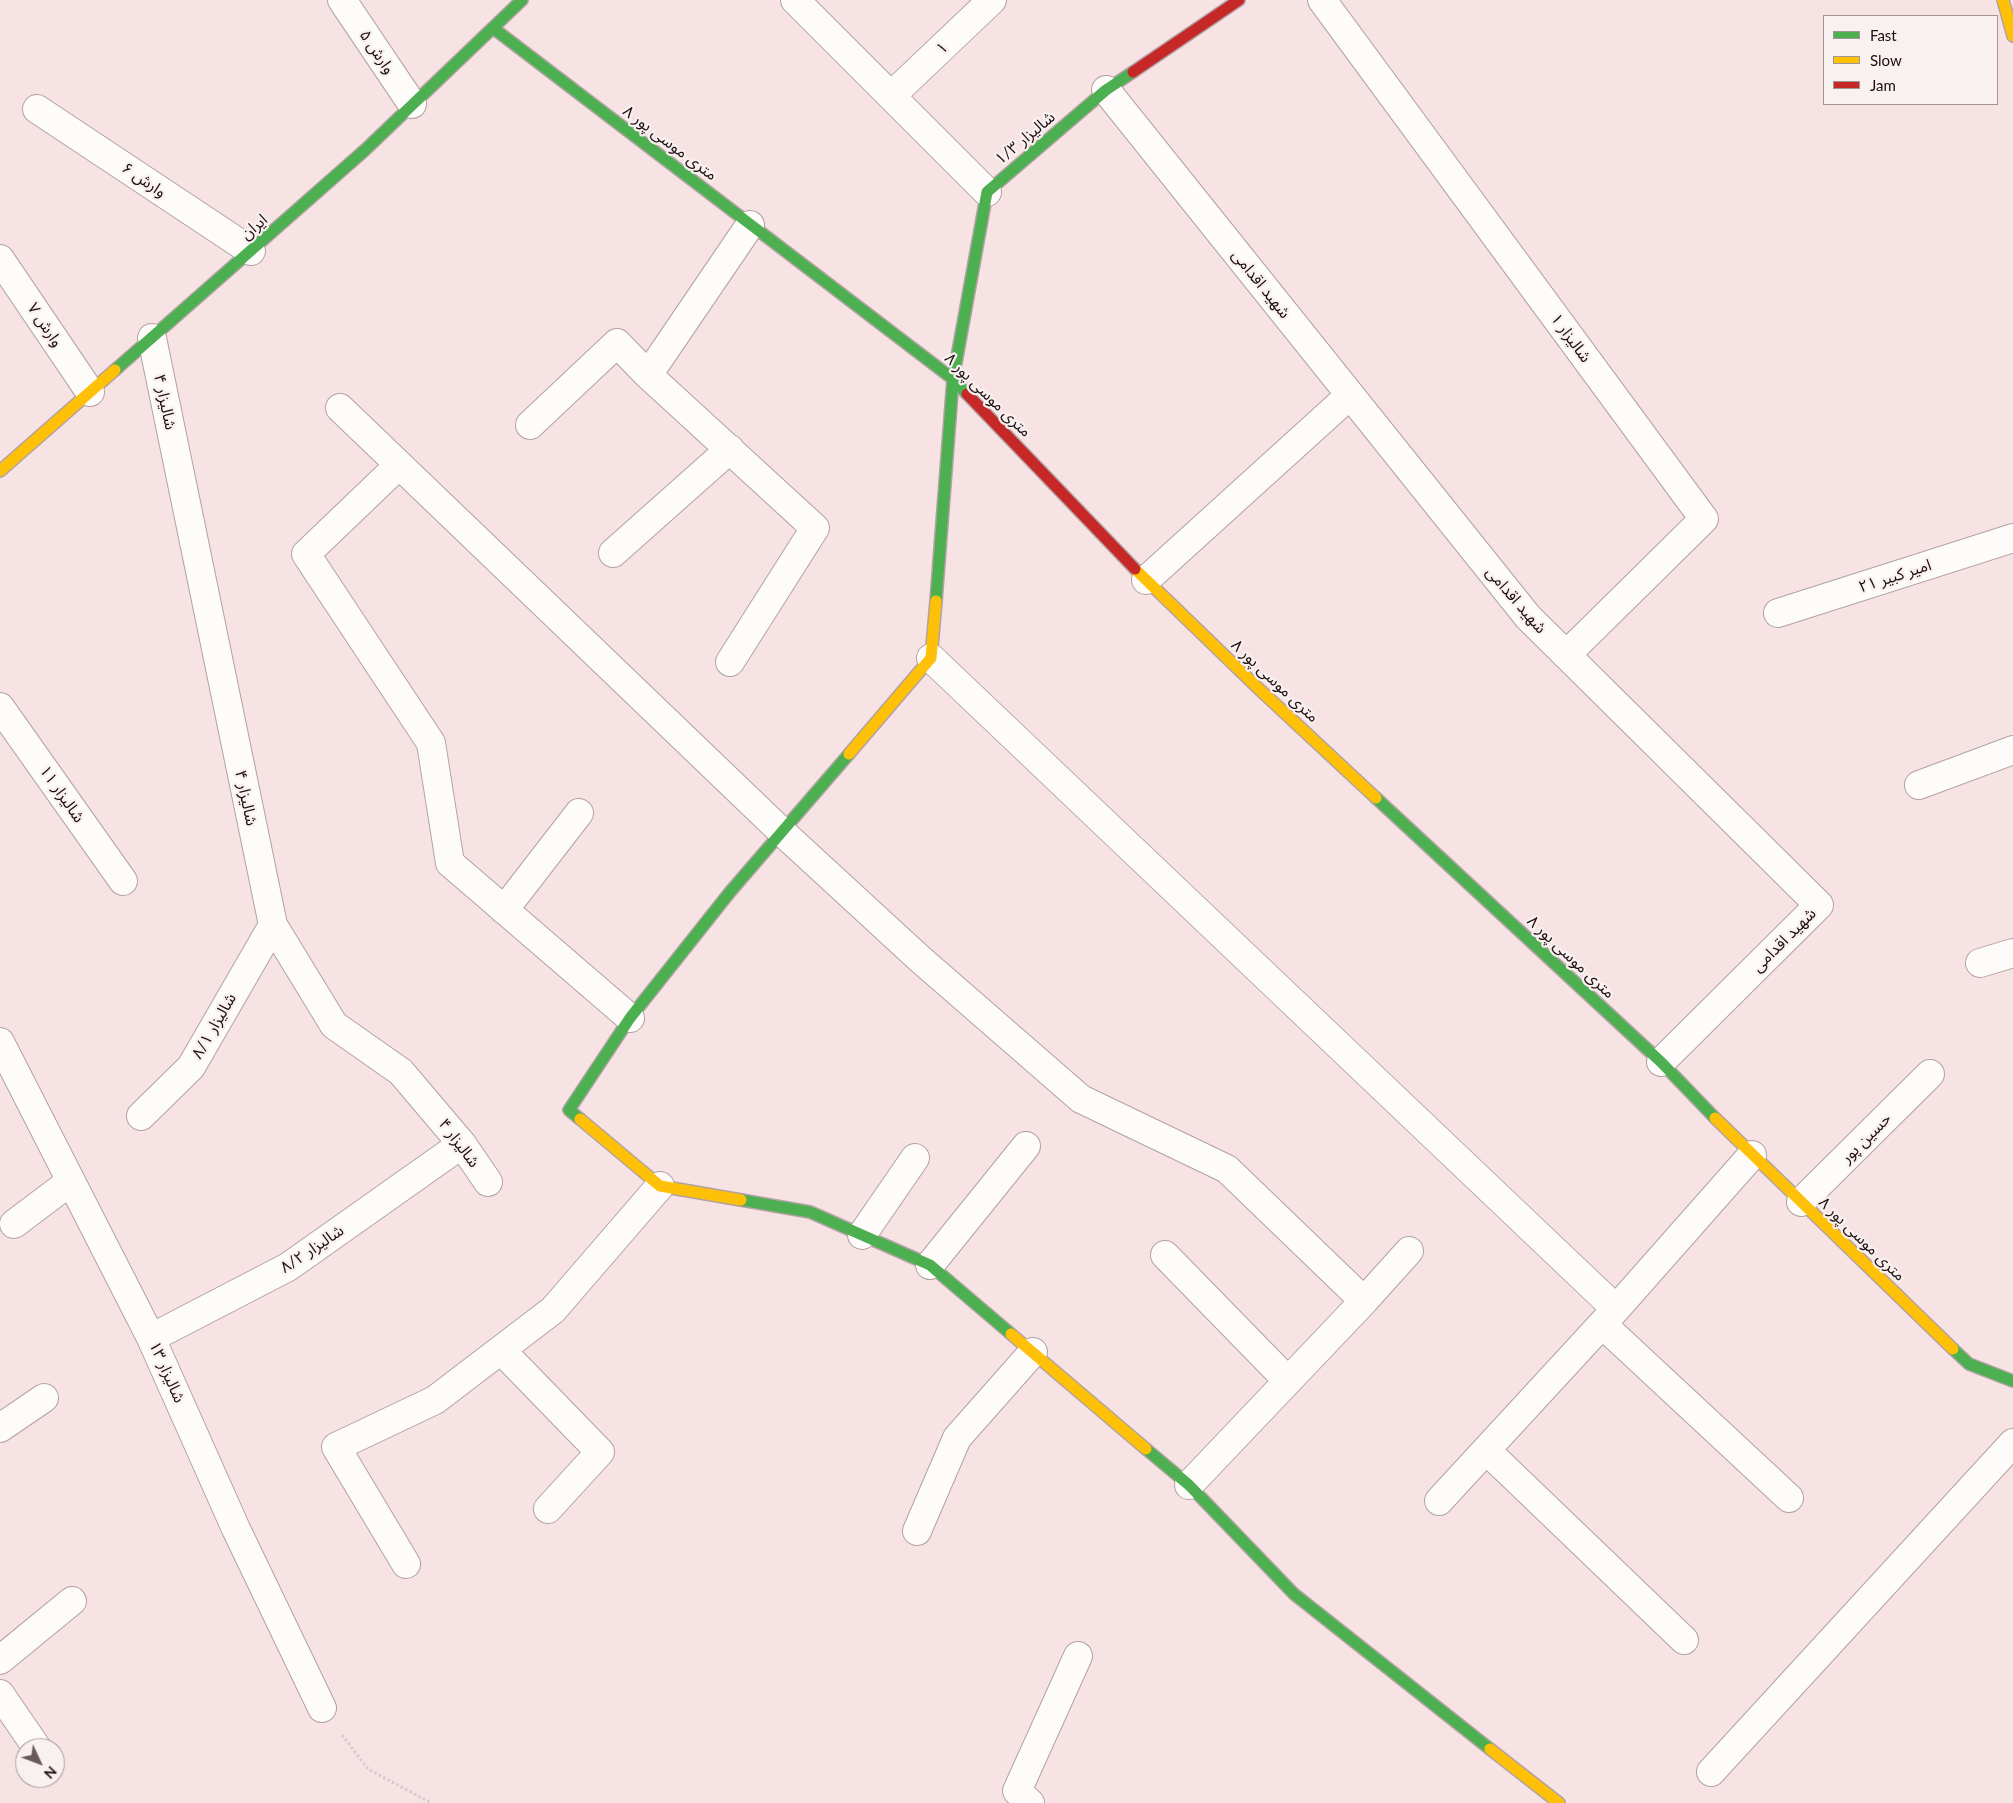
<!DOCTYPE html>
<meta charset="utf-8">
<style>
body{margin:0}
#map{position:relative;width:2013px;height:1803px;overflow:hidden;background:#f7e3e4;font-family:Lato,sans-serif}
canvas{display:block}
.legend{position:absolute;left:1823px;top:15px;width:175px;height:90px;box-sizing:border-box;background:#f9f0f0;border:1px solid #a19696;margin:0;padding:6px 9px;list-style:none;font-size:15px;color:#1d0e10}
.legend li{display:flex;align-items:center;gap:10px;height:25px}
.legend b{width:25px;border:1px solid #a19696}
.north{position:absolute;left:15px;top:1738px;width:50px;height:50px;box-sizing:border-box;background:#f9f0f0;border:1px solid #a19696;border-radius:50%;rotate:133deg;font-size:14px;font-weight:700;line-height:20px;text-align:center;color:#1d0e10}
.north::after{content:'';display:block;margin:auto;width:18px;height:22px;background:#69595a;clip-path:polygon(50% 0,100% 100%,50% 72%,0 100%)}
</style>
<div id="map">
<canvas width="2013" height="1803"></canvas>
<ul class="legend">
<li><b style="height:6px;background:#4caf50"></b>Fast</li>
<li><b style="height:6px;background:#ffc107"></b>Slow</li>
<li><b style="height:6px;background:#c62828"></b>Jam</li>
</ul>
<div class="north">N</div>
</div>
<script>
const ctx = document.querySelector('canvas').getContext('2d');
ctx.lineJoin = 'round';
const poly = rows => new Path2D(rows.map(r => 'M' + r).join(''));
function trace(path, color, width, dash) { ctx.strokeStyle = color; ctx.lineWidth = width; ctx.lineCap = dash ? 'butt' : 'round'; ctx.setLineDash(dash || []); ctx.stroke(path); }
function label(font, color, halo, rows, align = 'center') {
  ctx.font = font + ' Lato,"Noto Sans Arabic",sans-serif'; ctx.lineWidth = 4.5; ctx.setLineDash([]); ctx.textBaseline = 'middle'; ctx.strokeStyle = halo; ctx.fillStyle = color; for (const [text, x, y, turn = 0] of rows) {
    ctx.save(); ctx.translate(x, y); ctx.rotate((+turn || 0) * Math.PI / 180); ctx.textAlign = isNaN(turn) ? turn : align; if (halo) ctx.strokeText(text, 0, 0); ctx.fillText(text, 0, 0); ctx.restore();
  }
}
const path = poly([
 [342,1735,368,1769,431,1803]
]);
const street = poly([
 [342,0,412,104],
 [795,0,987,192],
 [1322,0,1704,519,1566,655],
 [1106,90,1528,617,1819,905,1661,1062],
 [891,96,992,0],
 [37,109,251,251],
 [0,259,90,392],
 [152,338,273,925,334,1025,401,1072,462,1144,488,1182],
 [648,375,750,225],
 [340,408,782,832,920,959,1081,1099,1227,1169,1364,1301],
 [530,425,617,343,648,375,815,528,730,662],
 [399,465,306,554,431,743,450,863,630,1018],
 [613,553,730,449],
 [1146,580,1350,395],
 [1778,613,2013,538],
 [931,658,1616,1309],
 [0,707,123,881],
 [1919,785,2013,750],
 [504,910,579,813],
 [1980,963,2013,953],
 [0,1042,151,1338,236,1529,322,1708],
 [141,1116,191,1067,273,925],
 [1801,1202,1930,1074],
 [14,1224,71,1181],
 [862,1235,915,1158],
 [1165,1255,1288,1381],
 [930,1265,1026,1146],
 [1602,1324,1789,1498],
 [151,1338,288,1267,462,1144],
 [501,1350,600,1452,548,1509],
 [0,1428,44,1398],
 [1486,1450,1684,1640],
 [1189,1485,1364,1301,1409,1251],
 [1439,1501,1616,1309,1752,1155],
 [917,1531,957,1438,1033,1352],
 [406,1564,336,1447,435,1400,553,1310,660,1186],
 [0,1660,72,1601],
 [0,1694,37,1748],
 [1711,1772,2013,1443],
 [1030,1803,1017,1791,1078,1656]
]);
const fast = poly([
 [493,28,953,379,967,394],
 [115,370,365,150,522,0],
 [936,601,953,379,987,192,1106,90,1133,72],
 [1376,798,1661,1062,1715,1118],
 [580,1119,569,1110,630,1018,730,892,849,754],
 [741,1200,810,1212,930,1265,1011,1334],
 [1953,1349,1969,1364,2013,1381],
 [1146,1449,1189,1485,1294,1594,1490,1749]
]);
const slow = poly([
 [2003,0,2013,36],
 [0,471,115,370],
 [1135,569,1259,689,1376,798],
 [849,754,931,658,936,601],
 [1715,1118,1953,1349],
 [580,1119,660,1186,741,1200],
 [1011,1334,1146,1449],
 [1490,1749,1559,1803]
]);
const jam = poly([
 [1133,72,1239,0],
 [967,394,1135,569]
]);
const streetNames = [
 ["۱",942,48,-44],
 ["وارش ۵",377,52,56],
 ["شالیزار ۱/۳",1025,138,-40],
 ["۸ متری موسی پور",670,143,37],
 ["وارش ۶",144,180,34],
 ["ایران",254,227,-41],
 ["شهید اقدامی",1261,284,51],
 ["وارش ۷",45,325,56],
 ["شاليزار ۱",1571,338,54],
 ["۸ متری موسی پور",988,395,44],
 ["شالیزار ۴",165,402,78],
 ["امیر کبیر ۲۱",1895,576,-18],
 ["شهید اقدامی",1516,600,49],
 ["۸ متری موسی پور",1275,681,43],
 ["شالیزار ۱۱",62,794,55],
 ["شالیزار ۴",246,798,78],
 ["شهید اقدامی",1784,940,-45],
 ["۸ متری موسی پور",1571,957,43],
 ["شالیزار ۸/۱",214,1026,-60],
 ["حسین پور",1866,1138,-45],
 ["شالیزار ۴",459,1143,53],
 ["۸ متری موسی پور",1862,1239,44],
 ["شالیزار ۸/۲",312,1249,-34],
 ["شالیزار ۱۳",167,1372,66]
];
trace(street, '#b2a2a3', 30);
trace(fast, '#b2a2a3', 14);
trace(slow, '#b2a2a3', 14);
trace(jam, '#b2a2a3', 14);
trace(path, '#d2cccc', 3, [2.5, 2.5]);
trace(street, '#fefbfb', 28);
trace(fast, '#4caf50', 11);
trace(slow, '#ffc107', 11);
trace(jam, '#c62828', 11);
label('16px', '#1d0e10', '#f9f0f0', streetNames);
</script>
